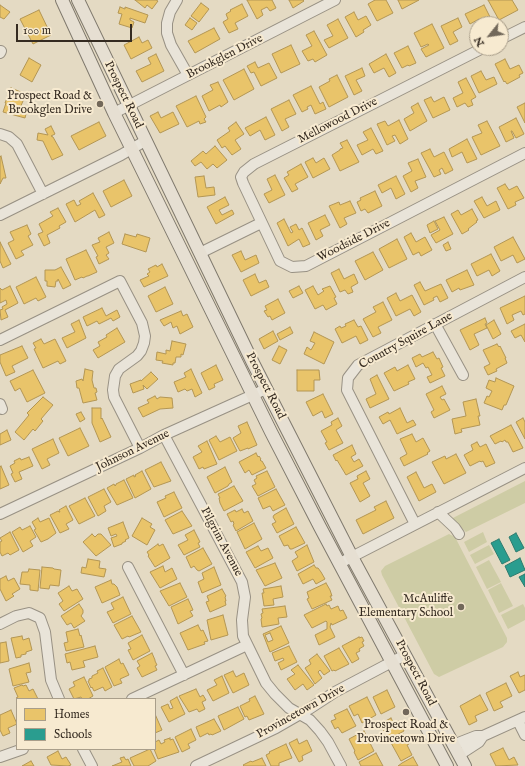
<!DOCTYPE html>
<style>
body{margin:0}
#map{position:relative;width:525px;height:766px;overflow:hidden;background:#e4dac3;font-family:"IM FELL English",serif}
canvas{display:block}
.legend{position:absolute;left:16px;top:698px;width:140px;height:52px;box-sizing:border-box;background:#f7ead0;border:1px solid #a99e8a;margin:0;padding:5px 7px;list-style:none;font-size:12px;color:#352b21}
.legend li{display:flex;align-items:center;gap:8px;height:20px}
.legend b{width:20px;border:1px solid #a99e8a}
.north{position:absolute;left:469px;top:16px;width:40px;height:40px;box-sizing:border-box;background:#f7ead0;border:1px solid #a99e8a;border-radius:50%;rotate:240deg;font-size:11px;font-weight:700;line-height:16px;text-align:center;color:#352b21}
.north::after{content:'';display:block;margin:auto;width:14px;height:18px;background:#72685a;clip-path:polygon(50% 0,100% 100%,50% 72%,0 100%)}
.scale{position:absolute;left:16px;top:24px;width:116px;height:18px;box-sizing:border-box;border:2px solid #352b21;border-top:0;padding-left:5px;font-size:12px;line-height:14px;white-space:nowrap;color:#352b21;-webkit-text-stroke:3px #f7ead0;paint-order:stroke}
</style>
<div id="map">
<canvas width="525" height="766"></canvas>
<ul class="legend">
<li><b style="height:11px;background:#e9c46a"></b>Homes</li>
<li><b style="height:11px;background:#2a9d8f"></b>Schools</li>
</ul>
<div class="north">N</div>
<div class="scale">100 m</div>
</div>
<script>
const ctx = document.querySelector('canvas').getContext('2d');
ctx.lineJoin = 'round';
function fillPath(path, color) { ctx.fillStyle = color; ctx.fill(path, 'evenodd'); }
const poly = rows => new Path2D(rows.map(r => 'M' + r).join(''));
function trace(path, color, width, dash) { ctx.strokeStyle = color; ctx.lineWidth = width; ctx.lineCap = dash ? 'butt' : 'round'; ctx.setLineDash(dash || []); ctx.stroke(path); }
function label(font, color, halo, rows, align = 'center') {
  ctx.font = font + ' "IM FELL English",serif'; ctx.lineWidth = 4; ctx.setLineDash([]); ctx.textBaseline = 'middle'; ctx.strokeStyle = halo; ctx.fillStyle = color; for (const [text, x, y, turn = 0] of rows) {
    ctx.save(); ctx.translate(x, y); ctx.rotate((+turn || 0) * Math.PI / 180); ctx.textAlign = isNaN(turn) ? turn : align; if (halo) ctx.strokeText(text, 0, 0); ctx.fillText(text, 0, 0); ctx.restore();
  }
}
const green = poly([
 [525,481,525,503,466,532,451,519],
 [483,532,487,542,469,552,464,542],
 [449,534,455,537,507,638,507,642,503,647,439,677,434,674,382,575,381,571,385,566],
 [489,545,494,554,475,564,470,555],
 [489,560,501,582,487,589,476,567],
 [501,583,513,606,499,613,488,590],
 [523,604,525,608,525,620,508,629,501,615]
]);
const homes = poly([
 [135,0,156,0,158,1,152,9,147,5,145,8,135,0],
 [247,0,272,0,276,8,270,11,267,7,261,10,263,15,257,19,247,0],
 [289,0,303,0,304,1,293,8,289,0],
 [375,0,386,0,393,13,377,21,368,4,375,0],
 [398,0,419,0,402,9,398,0],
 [488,0,512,0,518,10,499,20,488,0],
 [201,3,209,9,199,22,191,16,201,3],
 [242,4,248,16,235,23,238,29,229,33,223,22,228,19,226,14,231,11,230,10,242,4],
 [0,5,10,12,4,19,0,17,0,5],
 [484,5,493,23,482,24,479,19,470,24,465,14,484,5],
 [120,7,125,9,125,7,148,15,145,23,130,18,130,20,134,22,132,28,119,24,122,14,118,13,120,7],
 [39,10,51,35,33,44,20,19,39,10],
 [354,12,358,20,366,16,371,25,363,30,364,32,356,37,345,17,354,12],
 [190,18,197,23,192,30,185,25,190,18],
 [458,18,462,27,453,32,458,41,450,45,441,26,458,18],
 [338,19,348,38,329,48,324,40,333,36,327,25,338,19],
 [432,24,444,48,426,57,421,49,429,45,428,44,421,47,414,33,432,24],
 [214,28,220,39,195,53,188,41,214,28],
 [314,31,327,55,315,62,313,59,308,61,302,51,312,46,306,35,314,31],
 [139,37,142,43,148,40,152,48,131,59,124,45,139,37],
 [291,45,300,64,281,73,272,54,291,45],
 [408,46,416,63,409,66,408,65,402,68,394,53,408,46],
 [156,54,164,71,142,82,136,71,151,64,148,58,156,54],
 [386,54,396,73,389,77,384,68,374,73,369,64,386,54],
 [29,58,41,65,32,82,20,75,29,58],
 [505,59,510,69,519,65,523,73,519,75,520,77,507,84,505,81,504,82,495,64,505,59],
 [255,62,258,68,269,63,277,78,261,86,254,72,251,73,247,66,255,62],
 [362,68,365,76,356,80,362,91,354,95,345,76,362,68],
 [244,69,254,89,234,100,223,80,244,69],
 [481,71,486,80,494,77,497,84,479,93,471,76,481,71],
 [337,75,348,97,329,107,319,87,330,81,329,79,337,75],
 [466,78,476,97,471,100,473,105,468,107,465,103,457,107,453,98,463,93,458,82,466,78],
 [218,82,228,102,221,107,220,105,209,111,202,96,213,90,210,85,218,82],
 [311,86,320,104,323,102,326,109,315,114,311,105,307,107,308,109,302,112,293,95,311,86],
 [11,88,26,94,20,108,27,110,25,118,3,112,6,103,5,103,11,88],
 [196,96,206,117,204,119,206,122,200,124,199,121,187,127,176,106,196,96],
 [431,97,434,102,444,97,450,110,433,118,424,100,431,97],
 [289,100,296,114,285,119,289,127,282,131,271,109,289,100],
 [418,103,427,121,410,131,404,119,414,113,411,107,418,103],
 [525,103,525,123,517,107,525,103],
 [158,112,161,118,173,112,179,124,160,133,150,116,158,112],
 [266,117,275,135,265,140,260,130,250,136,245,128,266,117],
 [516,118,524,134,516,138,512,131,511,131,514,138,506,142,499,127,516,118],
 [399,120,408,139,400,144,395,135,392,136,395,141,387,145,377,124,385,121,388,126,399,120],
 [487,121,500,146,481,155,472,137,482,133,478,125,487,121],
 [99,122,106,136,79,150,71,136,99,122],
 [236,122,244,134,235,140,241,149,232,155,225,146,222,148,217,140,230,131,228,128,236,122],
 [51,126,55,134,51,136,53,137,63,155,52,160,43,141,37,140,38,133,48,135,45,129,51,126],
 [371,128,383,151,376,154,373,149,362,155,357,145,368,140,363,132,371,128],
 [467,139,477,159,467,163,462,152,452,157,449,149,467,139],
 [347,140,359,162,340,171,332,155,340,150,340,149,343,148,340,143,347,140],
 [215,146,227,160,217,168,213,164,207,169,201,162,195,166,191,161,203,151,206,154,215,146],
 [430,149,434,157,444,152,453,170,445,174,442,168,439,170,441,174,434,177,421,153,430,149],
 [1,156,6,178,3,178,0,184,0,157,1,156],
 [313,158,316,163,324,158,330,169,313,178,305,162,313,158],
 [418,159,426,177,415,181,418,188,411,192,403,176,412,171,408,163,418,159],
 [301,164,308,177,295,184,298,189,292,192,284,178,289,175,287,172,301,164],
 [275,175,285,195,269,203,264,194,272,190,267,179,275,175],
 [204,176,206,188,214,187,215,195,198,197,195,177,204,176],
 [396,176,405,194,396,199,391,188,382,193,378,185,396,176],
 [124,180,132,196,111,207,103,191,124,180],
 [505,184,509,190,517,186,524,198,515,202,516,205,508,209,497,188,505,184],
 [375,191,382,206,368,213,365,209,361,211,357,202,361,200,360,198,375,191],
 [93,193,105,215,99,218,95,210,75,222,66,204,74,200,77,206,81,204,79,201,93,193],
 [225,197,229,205,219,210,222,215,232,210,234,214,216,224,207,207,225,197],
 [482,197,487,206,496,201,500,210,484,218,474,201,482,197],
 [350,201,356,213,344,218,347,224,340,228,329,206,339,202,340,205,350,201],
 [58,208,66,222,59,226,60,228,47,235,50,243,44,246,38,234,43,232,39,224,53,216,50,212,58,208],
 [472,209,478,220,476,221,477,222,468,229,469,230,462,234,451,214,458,210,461,215,472,209],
 [325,215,330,225,320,230,323,236,316,240,308,223,325,215],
 [444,217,453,234,436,243,431,235,440,230,435,221,444,217],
 [284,219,291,233,293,232,290,227,296,224,299,230,302,228,310,244,303,247,299,239,288,246,277,223,284,219],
 [434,221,438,229,430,233,427,225,434,221],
 [27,225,31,234,28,236,33,245,21,251,24,255,16,259,8,243,14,240,10,232,27,225],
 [109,232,114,243,106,247,109,253,106,255,109,259,99,264,96,257,98,256,92,245,100,242,98,238,109,232],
 [411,233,416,242,425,237,432,250,421,256,419,252,413,255,404,237,411,233],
 [125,234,136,237,137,234,150,238,146,252,122,244,125,234],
 [513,237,525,259,517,263,513,255,501,261,494,247,513,237],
 [397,239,407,259,389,268,379,249,397,239],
 [0,242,11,264,3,268,0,261,0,242],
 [448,242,451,249,446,251,443,245,448,242],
 [86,250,97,272,88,276,87,276,83,278,82,277,75,280,66,259,86,250],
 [241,251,245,260,256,255,259,263,241,272,232,255,241,251],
 [373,252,383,270,365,280,355,261,373,252],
 [491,254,500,271,492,276,489,270,477,276,471,264,491,254],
 [162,264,168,276,144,287,140,280,149,276,147,274,150,272,148,269,156,265,157,267,162,264],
 [61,267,71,285,63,289,58,279,58,281,56,281,55,287,47,286,47,281,45,281,45,270,55,270,61,267],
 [339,269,344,279,354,274,358,283,351,287,353,292,348,294,345,290,340,292,331,273,339,269],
 [467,270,474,285,460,290,459,288,452,292,446,280,467,270],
 [255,274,259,283,266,280,269,287,251,296,243,280,255,274],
 [36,277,46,297,38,301,36,298,24,304,16,287,36,277],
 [420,282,425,291,441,284,448,298,440,302,437,296,433,298,434,300,424,305,414,285,420,282],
 [10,286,18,303,5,310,8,317,1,320,0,310,3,309,2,307,7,304,6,300,0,303,0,288,2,290,10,286],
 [299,286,303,293,293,298,289,291,299,286],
 [313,286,318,295,324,291,322,289,330,286,336,297,334,298,337,304,326,310,323,305,315,309,305,290,313,286],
 [165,287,173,304,156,312,148,296,165,287],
 [396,293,400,301,412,295,421,312,414,316,410,309,396,316,387,298,396,293],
 [525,296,525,314,523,315,521,311,512,315,514,320,507,324,500,308,525,296],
 [278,299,285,313,272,320,270,316,268,317,264,311,267,310,265,306,278,299],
 [383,302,392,320,378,327,381,333,373,337,363,319,376,312,373,307,383,302],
 [102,308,106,316,117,310,120,317,113,321,111,318,99,324,97,321,87,326,83,317,102,308],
 [181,311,183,316,187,314,193,327,180,334,177,326,173,328,171,322,164,326,160,320,181,311],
 [485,318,487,323,485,324,487,328,474,334,479,345,470,350,460,330,485,318],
 [79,320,86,338,67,348,62,338,75,332,71,324,79,320],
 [354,320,358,327,361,326,368,340,360,344,356,336,342,343,335,329,340,326,341,328,346,326,345,324,354,320],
 [494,320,501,334,493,339,486,325,494,320],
 [525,324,525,342,521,335,515,338,511,331,525,324],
 [290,327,293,333,280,340,277,334,290,327],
 [117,328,125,342,98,358,93,350,100,346,98,342,107,337,106,335,117,328],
 [273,331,278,341,264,349,259,339,273,331],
 [314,332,334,342,324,364,304,354,307,347,311,350,315,343,310,341,314,332],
 [41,339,44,344,55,339,66,361,60,364,58,361,43,368,34,349,36,348,33,343,41,339],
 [172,341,186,344,183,355,181,354,181,357,176,357,175,363,173,363,173,365,162,363,163,361,156,360,157,352,166,354,166,350,170,351,172,341],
 [497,344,499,347,500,346,506,358,505,358,507,363,496,369,497,371,488,375,484,367,490,364,483,350,497,344],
 [22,346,28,358,12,366,15,372,6,376,0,362,0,355,22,346],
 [279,346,287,350,280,364,272,360,279,346],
 [433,352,437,359,439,358,443,367,441,368,445,376,430,383,427,377,432,375,428,367,426,368,423,363,416,367,412,358,420,354,422,357,433,352],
 [216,365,223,380,214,384,215,387,209,390,201,373,216,365],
 [408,365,415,379,408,382,409,384,394,391,384,373,395,367,397,371,408,365],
 [85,369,93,371,92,380,94,388,96,388,97,392,95,393,97,400,83,403,79,388,77,388,76,381,82,379,83,381,85,369],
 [191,369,202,393,195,397,192,389,187,391,185,389,178,392,174,382,186,377,184,373,191,369],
 [33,370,45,393,27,402,20,388,15,391,10,381,33,370],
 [297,370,319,370,320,380,314,380,314,391,297,391,297,370],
 [151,372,158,379,147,389,143,385,144,389,133,393,130,384,141,380,141,381,151,372],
 [377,375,389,399,370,408,366,399,376,394,370,379,377,375],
 [496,378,514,386,506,405,504,405,502,410,484,403,487,396,489,397,492,391,486,388,489,380,495,382,496,378],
 [442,386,446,394,440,397,442,400,444,399,450,410,434,418,431,412,434,410,426,394,442,386],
 [323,394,333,414,325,418,322,411,313,416,306,402,323,394],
 [155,396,157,399,160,397,172,398,173,408,160,409,143,417,138,408,149,403,147,400,155,396],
 [43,397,53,405,41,419,43,421,35,431,33,429,24,440,15,432,29,415,27,413,43,397],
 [476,399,480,416,478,416,480,425,461,429,462,432,455,434,452,419,466,416,463,402,476,399],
 [92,408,101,408,101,419,102,418,111,437,100,442,92,423,92,408],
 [400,408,407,423,413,420,416,425,397,434,390,420,383,424,379,417,388,412,389,414,400,408],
 [81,412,85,419,80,422,76,414,81,412],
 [338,418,342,426,336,430,343,443,329,450,325,443,327,442,321,431,332,425,331,422,338,418],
 [523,418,525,422,525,439,516,422,523,418],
 [247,422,257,445,248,449,248,448,240,451,233,438,241,433,238,426,247,422],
 [511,425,523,448,513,452,508,442,506,442,505,440,502,442,501,441,495,444,490,436,511,425],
 [80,428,89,446,68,456,59,438,80,428],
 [7,430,11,440,0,445,0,434,7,430],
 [412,434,416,442,423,438,430,451,427,453,428,454,404,466,400,458,407,454,400,439,412,434],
 [216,436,220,442,230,437,237,451,219,460,209,440,216,436],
 [53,439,59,453,47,459,50,465,42,469,32,449,53,439],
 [207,441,217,464,204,469,203,467,199,469,193,457,202,452,198,446,207,441],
 [477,442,480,447,486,444,495,463,486,467,483,461,481,462,480,461,470,466,464,455,473,450,471,445,477,442],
 [352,445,356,454,351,457,354,462,359,459,363,466,346,475,337,460,336,461,333,455,352,445],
 [256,453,258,457,259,456,261,459,260,460,261,461,262,461,266,468,252,475,249,470,245,473,239,462,256,453],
 [456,454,466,473,444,484,432,462,445,456,446,459,456,454],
 [29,457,33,466,19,472,22,479,15,482,11,474,13,473,10,466,15,463,14,461,20,458,21,460,29,457],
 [161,462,171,481,154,487,145,470,161,462],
 [1,466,9,485,0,489,0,467,1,466],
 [225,467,232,482,229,484,228,486,215,493,207,477,225,467],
 [142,471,151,489,135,498,126,479,134,475,134,477,136,476,135,475,142,471],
 [267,471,275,487,258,496,252,486,256,484,254,480,257,478,256,476,267,471],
 [366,471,370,479,363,483,370,496,360,502,350,483,358,479,357,476,366,471],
 [416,472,424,488,432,484,436,492,419,501,407,477,416,472],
 [124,480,133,498,117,505,107,488,114,484,115,486,116,485,116,484,124,480],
 [234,486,243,501,224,511,220,503,219,498,220,498,218,494,234,486],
 [104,489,111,502,104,506,106,511,98,516,88,497,104,489],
 [276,489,285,505,273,511,270,506,263,509,258,498,276,489],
 [174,492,182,508,164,517,157,502,166,498,165,496,174,492],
 [85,498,95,516,79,524,69,506,85,498],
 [386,501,394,518,363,534,356,520,376,510,374,507,386,501],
 [66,506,73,520,66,524,69,529,60,533,50,515,58,511,59,512,60,512,59,510,66,506],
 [286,508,294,524,277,533,272,524,276,522,273,517,274,515,286,508],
 [242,509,244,513,248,511,253,521,236,531,233,525,234,524,233,521,231,522,227,514,235,510,236,512,242,509],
 [182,511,192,526,173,534,165,520,182,511],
 [38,518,40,522,49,518,56,533,48,539,41,542,34,530,36,529,32,522,38,518],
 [142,518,152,524,150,527,155,530,147,545,132,536,142,518],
 [123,522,129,538,125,540,126,541,122,543,122,544,114,547,111,538,117,536,116,534,111,536,108,528,123,522],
 [254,523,262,539,245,549,237,532,254,523],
 [30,526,36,537,30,541,33,546,23,552,12,532,20,527,22,530,30,526],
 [296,527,305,543,292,549,290,549,288,545,284,546,279,536,296,527],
 [194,530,200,542,198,543,200,547,184,555,178,545,188,540,185,535,194,530],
 [10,532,19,550,10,555,8,553,2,556,0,552,0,542,2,541,0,538,10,532],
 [92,534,95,537,98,534,101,534,111,545,96,556,83,542,92,534],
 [158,544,159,546,163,544,170,558,155,567,148,556,149,555,147,552,158,544],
 [307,545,314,562,297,571,292,561,298,557,295,552,307,545],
 [258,546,261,551,268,548,273,558,255,568,246,552,258,546],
 [203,548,212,564,199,571,197,570,194,566,191,568,186,557,203,548],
 [88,559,100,561,99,568,106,569,104,577,81,573,82,567,86,568,88,559],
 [275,563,282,578,265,586,256,570,275,563],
 [314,565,316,568,318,568,321,572,325,579,316,584,313,579,303,584,298,574,314,565],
 [163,566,165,572,172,568,177,579,160,588,150,572,163,566],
 [42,567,53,568,54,569,61,570,59,586,50,585,49,589,40,588,42,567],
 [214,567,221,585,202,593,198,582,204,579,202,573,214,567],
 [29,569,40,570,38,591,30,590,30,585,20,584,22,572,28,572,29,569],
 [6,576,8,581,14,578,20,589,12,594,14,596,6,601,0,589,0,579,6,576],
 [111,580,112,584,114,584,117,587,120,595,102,603,95,587,111,580],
 [180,583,187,597,169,606,160,591,180,583],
 [326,583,330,590,332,596,330,596,332,600,312,609,307,599,309,598,307,592,326,583],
 [69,586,72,591,77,589,83,599,64,611,59,604,63,601,58,593,69,586],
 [281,586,283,597,273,599,274,605,264,606,262,593,264,593,263,589,281,586],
 [222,589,226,596,225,597,226,601,225,601,226,605,210,612,206,602,209,601,207,596,222,589],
 [123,597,131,614,113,623,107,612,114,609,111,603,123,597],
 [188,599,193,610,190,611,193,616,178,624,171,607,188,599],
 [79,604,83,610,83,613,81,616,85,621,74,628,71,623,67,625,61,616,79,604],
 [326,604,327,606,329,605,331,609,338,606,340,611,343,610,347,618,332,625,331,623,330,627,335,637,319,645,315,635,327,629,327,622,326,621,312,628,304,615,326,604],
 [285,606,287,617,278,618,279,624,262,627,261,619,262,618,261,614,263,613,262,609,285,606],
 [223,615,228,635,211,640,207,620,223,615],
 [132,616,141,632,129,637,128,636,122,639,114,625,132,616],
 [198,625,201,631,203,630,208,641,204,642,205,644,188,650,180,633,198,625],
 [281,626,289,643,270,652,263,634,281,626],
 [270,633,273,640,268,642,265,635,270,633],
 [78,629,80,636,81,635,84,647,66,651,64,643,68,642,66,632,78,629],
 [142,635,150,651,133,660,128,650,131,649,128,643,142,635],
 [22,636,23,640,29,638,32,650,26,652,26,654,21,655,21,657,16,658,11,638,22,636],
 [359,637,359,638,362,637,364,641,362,642,364,646,359,649,360,651,356,653,359,659,352,663,342,646,359,637],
 [6,642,9,661,0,663,0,643,6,642],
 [95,646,98,657,83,661,85,667,72,670,70,662,67,663,65,654,95,646],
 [289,646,297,662,281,670,278,663,284,660,283,658,275,661,272,653,289,646],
 [339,648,349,664,335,671,334,670,332,671,324,656,339,648],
 [152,653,155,660,155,661,157,665,155,666,157,670,142,677,137,668,140,666,137,661,152,653],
 [317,654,330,671,324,675,320,670,318,672,322,678,315,684,305,668,311,664,309,660,317,654],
 [119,659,121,664,123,663,129,675,120,679,122,683,114,686,105,667,119,659],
 [29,663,31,672,26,673,29,682,13,686,9,669,29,663],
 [298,665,314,685,307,690,303,684,295,690,287,679,295,674,291,670,298,665],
 [103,668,112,687,105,691,103,687,94,691,92,687,91,688,88,681,89,681,89,679,92,678,92,676,98,673,97,671,103,668],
 [233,671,236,677,244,673,249,685,233,693,224,675,233,671],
 [518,672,520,677,525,675,525,690,519,693,510,676,518,672],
 [222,676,229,693,213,701,207,690,217,685,214,680,222,676],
 [84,677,93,696,88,699,82,699,81,697,74,699,69,689,75,686,73,682,84,677],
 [506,683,512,696,500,702,503,707,494,711,486,693,506,683],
 [22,685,23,686,26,685,29,691,33,689,38,699,17,699,16,698,18,697,14,688,22,685],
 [196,689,200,697,203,695,206,700,202,702,205,709,199,712,197,709,189,712,179,696,196,689],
 [387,690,395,707,381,714,373,697,387,690],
 [480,695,488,710,475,716,477,721,469,725,460,706,480,695],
 [255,696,264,714,249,720,247,716,245,717,240,706,250,701,249,699,255,696],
 [177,697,185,714,169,722,161,707,168,704,170,709,173,708,170,701,177,697],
 [367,697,376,715,362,723,358,714,354,716,349,706,367,697],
 [238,707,244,719,224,730,218,716,238,707],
 [347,709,356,726,342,733,338,727,335,729,331,721,336,719,334,715,347,709],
 [11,710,17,724,8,728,10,733,3,736,0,730,0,715,11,710],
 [155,714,162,730,155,733,155,714],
 [391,718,394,724,399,721,404,731,389,739,380,724,391,718],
 [214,719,221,731,212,735,211,734,209,735,208,733,200,737,196,727,214,719],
 [191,729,196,740,188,744,190,748,182,752,175,737,191,729],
 [364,731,374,751,358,760,354,752,355,751,349,739,364,731],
 [403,734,409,744,407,745,412,755,401,761,390,741,403,734],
 [170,738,170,740,173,739,179,752,158,759,154,749,155,749,155,742,159,740,161,744,165,742,164,740,170,738],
 [297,739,299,744,307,740,312,751,302,756,303,760,299,762,289,743,297,739],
 [286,744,292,758,279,763,279,766,271,766,266,755,270,753,269,752,286,744],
 [503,748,509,760,514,757,518,765,496,766,490,754,503,748],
 [150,749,156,761,148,766,134,766,130,758,150,749],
 [58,751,62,759,66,757,71,765,68,766,51,765,47,757,58,751],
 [376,753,383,766,361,766,359,762,376,753],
 [124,757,126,760,128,759,131,766,112,766,122,762,120,758,124,757],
 [413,757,418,766,398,766,402,763,413,757],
 [262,758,266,766,244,766,243,765,251,761,252,762,262,758],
 [31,761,34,766,22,766,31,761]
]);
const schools = poly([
 [516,533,524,548,516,552,509,537,516,533],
 [499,539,510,560,502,564,491,543,499,539],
 [520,558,525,570,510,577,505,566,520,558],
 [525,574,525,587,519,577,525,574]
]);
const minor = poly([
 [177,0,170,12,167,23,167,33,171,45,188,75],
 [501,39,525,27],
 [483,48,254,164,244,172,241,177,243,183,280,261,292,267,306,266,525,153],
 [0,53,1,51],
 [114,113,335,0],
 [0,134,9,137,17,144,43,194],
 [0,215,121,155,145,141],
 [200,253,261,223],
 [435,324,463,375],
 [0,340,120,281,142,323,145,336,144,343,141,351,137,356,119,369,115,376,113,390,114,397,140,448],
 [0,404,2,409],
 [164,435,242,582,245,597,242,620,243,636,266,683,275,694,289,708,310,720,320,731,328,742,341,766],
 [438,512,455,528,459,534],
 [0,514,140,448,164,435,266,389],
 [415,524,347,390,348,378,358,365,525,277],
 [340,563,525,468],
 [128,567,184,675],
 [0,624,16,616,29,613,40,618,45,632,51,680,59,699],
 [132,699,247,645],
 [518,721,525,735],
 [453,745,476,736,483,736,525,717],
 [83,749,92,766],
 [459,755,479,742,483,736],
 [0,757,23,749],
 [196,766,276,728,309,709,335,692,405,655]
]);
const major = poly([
 [62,0,114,113,271,432,320,527,447,766],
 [78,0,252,361,352,557,465,766]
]);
const markers = [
 [100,104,4,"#72685a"],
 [461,607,4,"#72685a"],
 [406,712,4,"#72685a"]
];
const streetNames = [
 ["Brookglen Drive",225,57,-27],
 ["Prospect Road",123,95,64],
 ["Mellowood Drive",338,121,-27],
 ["Woodside Drive",354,241,-27],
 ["Country Squire Lane",406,341,-29],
 ["Prospect Road",265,386,63],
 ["Johnson Avenue",133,451,-26],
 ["Pilgrim Avenue",221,542,62],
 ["Prospect Road",415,673,62],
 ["Provincetown Drive",301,712,-29]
];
const poiNames = [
 ["Prospect Road &",92,97],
 ["Brookglen Drive",92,111],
 ["McAuliffe",453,600],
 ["Elementary School",453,614],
 ["Prospect Road &",406,726,"center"],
 ["Provincetown Drive",406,740,"center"]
];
fillPath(green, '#cecca5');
fillPath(homes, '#e9c46a');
trace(homes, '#b39654', 1);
fillPath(schools, '#2a9d8f');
trace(schools, '#2d7b6e', 1);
trace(minor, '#989184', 12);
trace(major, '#807a6e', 14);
trace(minor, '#e9e4d9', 10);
trace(major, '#e6dfd2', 12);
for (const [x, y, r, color] of markers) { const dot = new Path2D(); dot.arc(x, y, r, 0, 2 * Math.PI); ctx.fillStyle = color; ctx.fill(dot); trace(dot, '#f7ead0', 1.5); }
label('12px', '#352b21', '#f7ead0', streetNames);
label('12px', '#352b21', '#f7ead0', poiNames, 'right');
</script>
